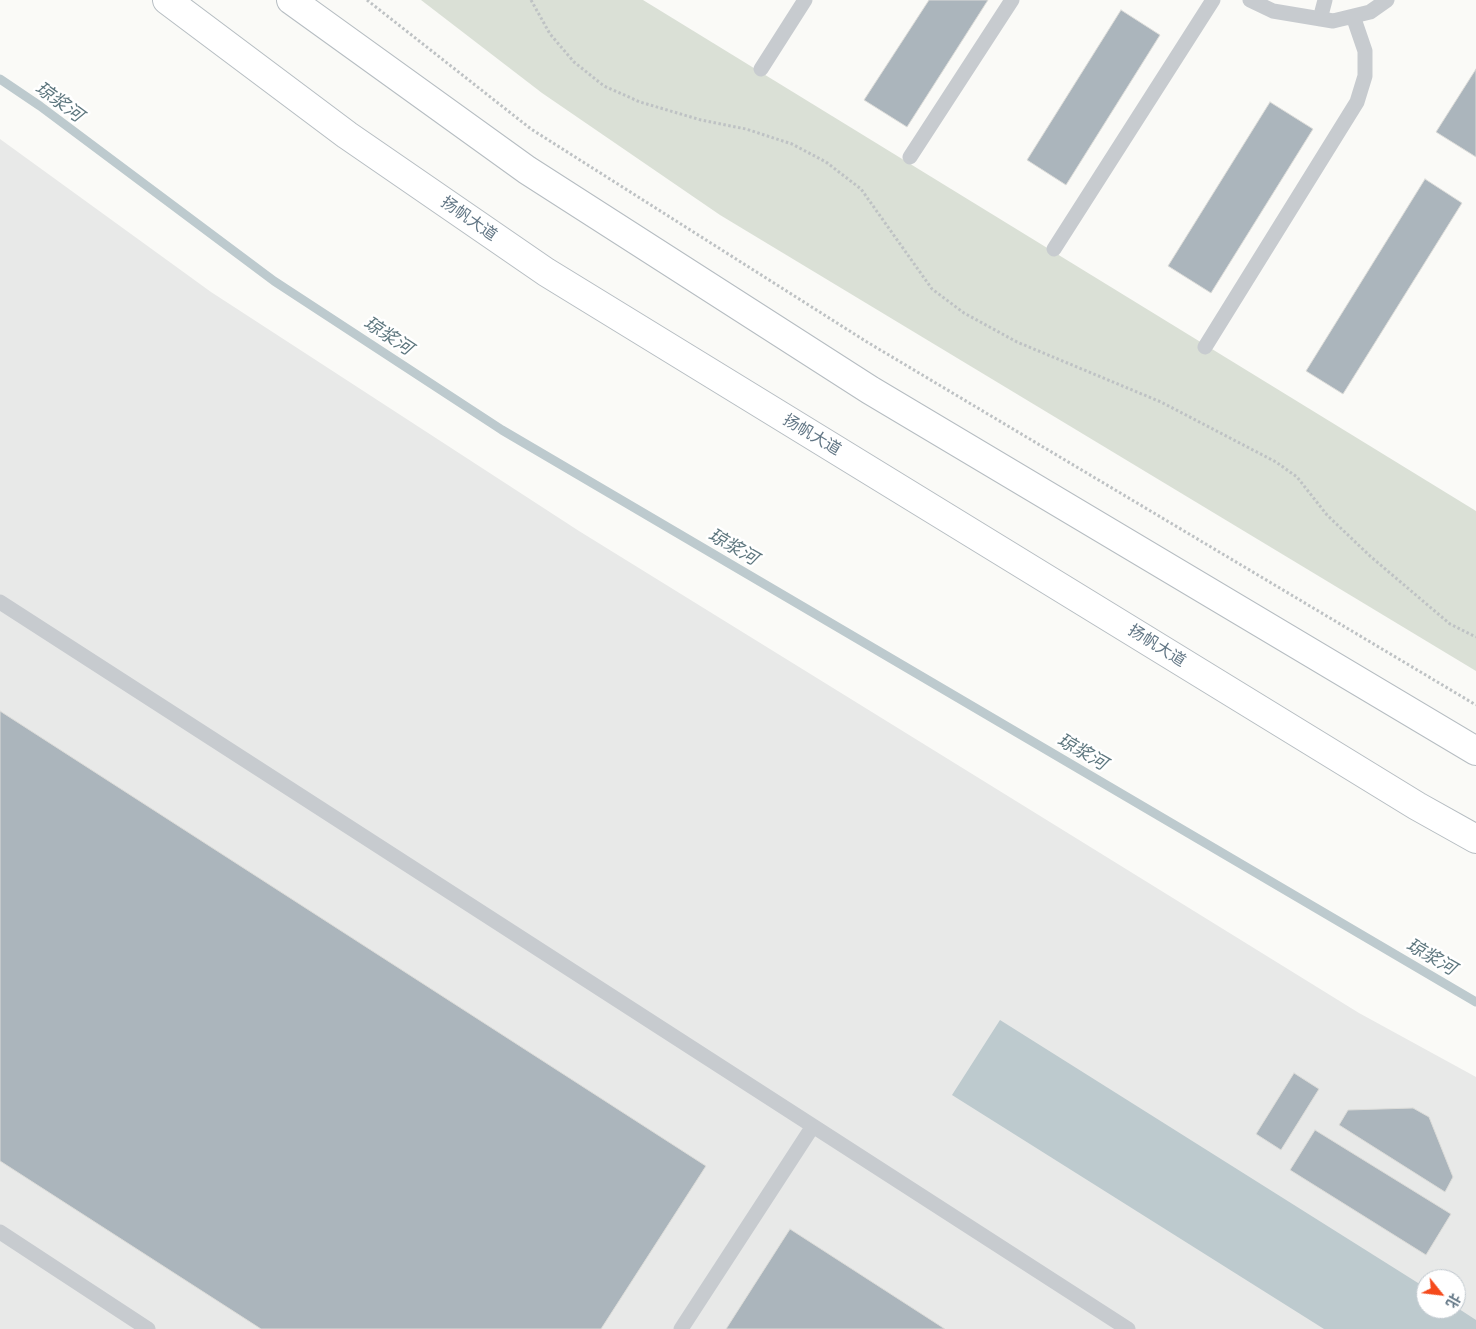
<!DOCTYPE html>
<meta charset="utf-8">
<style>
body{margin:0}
#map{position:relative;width:1476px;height:1329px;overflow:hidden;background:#fafaf7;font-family:Raleway,"Noto Sans SC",sans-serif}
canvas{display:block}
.north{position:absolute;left:1416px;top:1269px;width:50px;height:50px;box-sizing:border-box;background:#fff;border:1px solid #c0c8ce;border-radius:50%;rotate:119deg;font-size:14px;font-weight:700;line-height:20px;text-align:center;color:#627685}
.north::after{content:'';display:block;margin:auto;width:18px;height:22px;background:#f54a1c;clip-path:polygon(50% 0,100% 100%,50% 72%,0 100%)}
</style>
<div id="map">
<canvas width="1476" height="1329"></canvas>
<div class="north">北</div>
</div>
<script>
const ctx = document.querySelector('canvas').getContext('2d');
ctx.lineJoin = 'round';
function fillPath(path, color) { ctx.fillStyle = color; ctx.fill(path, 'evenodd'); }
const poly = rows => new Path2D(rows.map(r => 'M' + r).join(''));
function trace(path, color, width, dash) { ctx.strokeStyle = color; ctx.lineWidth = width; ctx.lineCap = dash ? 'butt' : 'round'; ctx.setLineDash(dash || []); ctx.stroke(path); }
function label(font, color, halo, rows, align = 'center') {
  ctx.font = font + ' Raleway,"Noto Sans SC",sans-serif'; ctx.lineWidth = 5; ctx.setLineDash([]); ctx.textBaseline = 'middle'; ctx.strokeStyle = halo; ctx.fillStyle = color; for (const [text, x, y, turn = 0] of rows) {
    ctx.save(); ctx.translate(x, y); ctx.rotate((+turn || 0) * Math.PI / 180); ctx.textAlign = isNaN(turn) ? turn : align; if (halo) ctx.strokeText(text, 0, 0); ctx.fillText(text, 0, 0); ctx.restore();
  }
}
const built = poly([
 [0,139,211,292,579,531,1359,1013,1476,1077,1476,1329,0,1329],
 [1426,1279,1456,1279,1456,1309,1426,1309]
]);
const green = poly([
 [421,0,643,0,1476,511,1476,671,720,215,542,93]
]);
const water = poly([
 [1000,1020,1426,1288,1426,1309,1456,1307,1476,1320,1476,1329,1324,1329,952,1095]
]);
const stream = poly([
 [0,79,40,106,274,281,502,430,1476,1002]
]);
const building = poly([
 [929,0,988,0,907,127,864,100,929,0],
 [1121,10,1160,35,1066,185,1027,160,1121,10],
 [1476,69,1476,157,1436,132,1476,69],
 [1270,102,1313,129,1211,293,1168,266,1270,102],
 [1425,179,1462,203,1343,394,1306,371,1425,179],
 [0,711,706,1166,601,1329,261,1329,0,1161,0,711],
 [1294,1073,1319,1089,1281,1150,1256,1134,1294,1073],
 [1413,1108,1429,1117,1453,1177,1445,1192,1339,1125,1348,1110,1413,1108],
 [1315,1130,1451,1214,1426,1255,1290,1170,1315,1130],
 [790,1229,945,1329,726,1329,790,1229]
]);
const path = poly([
 [367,0,531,129,867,342,1476,705],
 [531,0,550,34,574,62,604,86,640,102,701,120,746,129,792,144,826,162,861,189,932,289,964,313,1017,342,1161,402,1276,462,1297,477,1327,515,1370,556,1450,624,1476,637]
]);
const service = poly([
 [1250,0,1273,11,1333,21,1370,12,1387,0],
 [1320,19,1325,0],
 [761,69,805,0],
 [910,157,1012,0],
 [1054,249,1213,0],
 [1205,347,1357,102,1365,76,1365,51,1353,16],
 [0,602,1128,1329],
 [0,1232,148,1329],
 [681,1329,813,1126]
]);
const secondary = poly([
 [167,0,347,135,546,272,1417,806,1476,839],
 [291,0,527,170,870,390,1476,751]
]);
const streetNames = [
 ["扬帆大道",469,219,35],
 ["扬帆大道",812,435,31],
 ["扬帆大道",1157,646,32]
];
const waterNames = [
 ["琼浆河",59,102,36],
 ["琼浆河",388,336,33],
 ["琼浆河",733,547,30],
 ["琼浆河",1082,752,30],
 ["琼浆河",1431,957,30]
];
fillPath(built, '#e8e9e8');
fillPath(green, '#dae0d6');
fillPath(water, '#bdcace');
trace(stream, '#bdcace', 9);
fillPath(building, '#abb5bc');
trace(building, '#dcdcd9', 1);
trace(secondary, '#b6bdc2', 30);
trace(path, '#bec2c4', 3, [2.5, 2.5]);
trace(service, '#c7cbcf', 15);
trace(secondary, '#fff', 28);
label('16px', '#627685', '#fff', streetNames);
label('italic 18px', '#5d767e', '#fff', waterNames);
</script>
